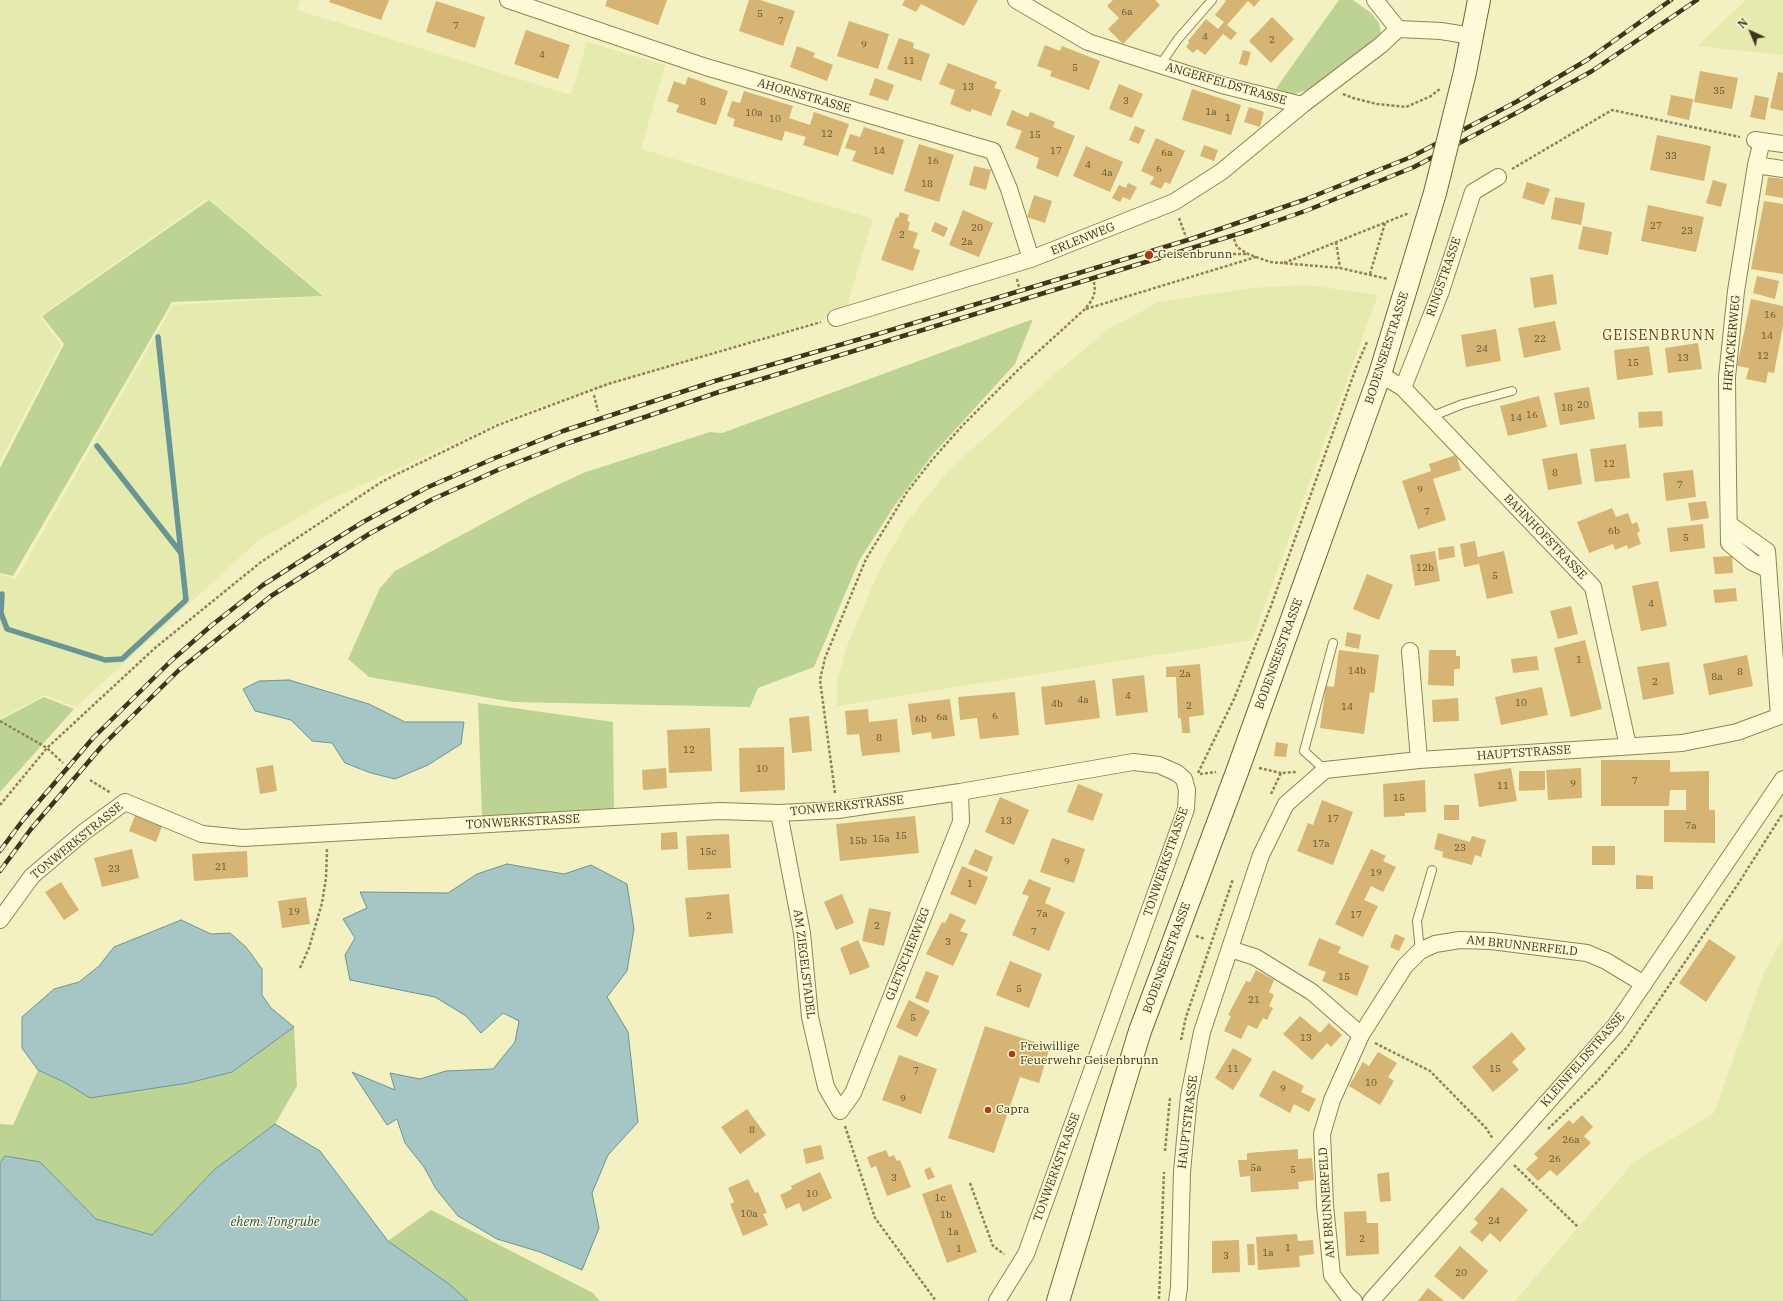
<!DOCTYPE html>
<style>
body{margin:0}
#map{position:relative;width:1783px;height:1301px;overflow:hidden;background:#f3f1c2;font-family:"IBM Plex Serif",serif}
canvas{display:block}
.north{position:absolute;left:1731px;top:12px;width:40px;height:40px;-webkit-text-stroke:3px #faf8d3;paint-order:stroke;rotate:316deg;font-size:11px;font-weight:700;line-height:16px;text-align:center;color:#3e351c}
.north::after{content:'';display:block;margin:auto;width:14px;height:18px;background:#3e351c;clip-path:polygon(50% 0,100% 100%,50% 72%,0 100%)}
</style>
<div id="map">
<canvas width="1783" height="1301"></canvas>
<div class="north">N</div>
</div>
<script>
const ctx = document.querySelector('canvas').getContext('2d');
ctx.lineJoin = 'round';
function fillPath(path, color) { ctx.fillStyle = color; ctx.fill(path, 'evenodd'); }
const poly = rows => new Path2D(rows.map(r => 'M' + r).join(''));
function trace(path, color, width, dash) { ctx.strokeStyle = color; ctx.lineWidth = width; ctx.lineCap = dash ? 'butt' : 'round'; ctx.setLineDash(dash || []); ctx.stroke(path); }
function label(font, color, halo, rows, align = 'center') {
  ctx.font = font + ' "IBM Plex Serif",serif'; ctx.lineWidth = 3; ctx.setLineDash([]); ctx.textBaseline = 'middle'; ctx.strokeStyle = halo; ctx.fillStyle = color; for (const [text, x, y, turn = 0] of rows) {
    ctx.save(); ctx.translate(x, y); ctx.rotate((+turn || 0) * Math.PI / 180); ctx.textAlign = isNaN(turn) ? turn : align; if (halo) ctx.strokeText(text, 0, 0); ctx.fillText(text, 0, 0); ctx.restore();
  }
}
const farmland = poly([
 [0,0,300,0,297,10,571,95,587,42,665,65,641,149,873,219,845,312,520,413,331,499,259,540,76,707,45,695,0,718,0,574,16,579,173,305,325,296,208,198,40,316,61,345,0,461],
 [1746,0,1783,0,1783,55,1697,46],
 [1307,285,1378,295,1252,640,837,706,837,681,847,646,879,571,906,523,948,471,1057,372,1110,328,1159,302,1251,288],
 [1783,938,1783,1301,1515,1301,1634,1162,1714,1113,1765,970]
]);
const green = poly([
 [1339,0,1353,0,1371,13,1379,23,1381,34,1375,42,1307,90,1295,94,1276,92,1277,87],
 [209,200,323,296,172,302,13,576,0,573,0,468,64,344,42,316],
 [1033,319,1015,364,933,454,895,505,859,561,814,667,758,688,750,707,513,702,369,677,348,659,380,588,395,571,530,498,583,473,710,432,722,433],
 [44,697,74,709,0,792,0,720],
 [478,703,613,722,614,809,482,817],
 [294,1027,297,1086,275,1124,214,1170,152,1235,96,1219,40,1162,5,1156,0,1163,0,1124,13,1125,38,1070,64,1082,90,1098,188,1083,232,1072],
 [431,1210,593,1293,600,1301,468,1301,449,1284,388,1241]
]);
const water = poly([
 [289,680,369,704,405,722,464,722,461,744,428,765,395,779,371,773,345,763,332,743,312,741,291,720,255,711,243,689,259,681,289,680],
 [507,864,564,874,591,865,627,884,634,929,627,971,607,997,628,1032,638,1122,608,1155,592,1193,599,1228,582,1270,540,1252,497,1239,458,1216,436,1189,424,1167,405,1143,397,1119,387,1125,352,1072,395,1090,390,1073,420,1079,446,1071,493,1069,515,1042,519,1021,503,1013,481,1033,466,1016,435,997,350,980,345,955,355,938,343,919,367,908,360,892,448,893,477,874,507,864],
 [181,920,211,934,230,933,246,947,262,969,262,995,271,1008,294,1027,232,1072,188,1083,90,1098,64,1082,38,1070,22,1048,22,1017,54,989,79,982,99,966,114,947,181,920],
 [275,1124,320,1151,388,1241,449,1284,468,1301,0,1301,0,1163,5,1156,40,1162,96,1219,152,1235,214,1170,275,1124]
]);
const stream = poly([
 [97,446,181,553],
 [2,594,1,613,7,629,105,660,122,659,186,600,158,337]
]);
const building = poly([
 [330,0,389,0,381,20,329,2],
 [607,0,667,0,658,25,605,6],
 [749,0,760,0,795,11,783,46,739,31],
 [905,0,978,0,964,26,921,4,916,12,902,5],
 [1113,0,1155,0,1160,5,1123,44,1108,29,1119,18,1107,6],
 [1224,0,1260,0,1254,7,1248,1,1227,25,1237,33,1231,40,1223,34,1205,55,1197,49,1193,53,1186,47,1189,43,1188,41,1206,19,1218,29,1224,22,1215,15,1226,1],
 [436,1,485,17,475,48,426,32],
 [1272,17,1294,39,1271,63,1249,41],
 [849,21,889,34,878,69,837,56],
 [526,30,570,45,558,79,514,64],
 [899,38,914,43,913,48,930,54,921,81,887,69],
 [1045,45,1060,51,1062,46,1100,61,1089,90,1050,76,1052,71,1037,66],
 [797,46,815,53,813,57,833,65,827,81,790,67],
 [1243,50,1251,52,1247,66,1239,64],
 [948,63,997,82,994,88,1001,90,991,116,972,109,970,112,950,104,955,90,939,84],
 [1700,71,1738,78,1732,109,1694,102],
 [1778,72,1783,73,1783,111,1770,108],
 [688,77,728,91,716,125,676,112,679,105,667,101,674,81,685,85],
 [875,78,894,85,888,101,869,95],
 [1119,84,1143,94,1132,118,1109,109],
 [1192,89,1241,105,1231,135,1182,120],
 [744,91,793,106,789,118,810,125,814,112,849,124,838,156,803,145,806,137,785,131,782,141,733,126,735,119,727,116,732,101,740,103],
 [1671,95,1693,99,1689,120,1667,115],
 [1755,95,1769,98,1765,120,1750,117],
 [1249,107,1264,112,1260,127,1244,122],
 [1012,110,1028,117,1030,112,1055,122,1053,127,1075,136,1058,177,1036,168,1039,158,1015,148,1022,131,1006,125],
 [1135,126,1145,130,1139,144,1129,140],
 [864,127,904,140,893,175,852,161,856,151,845,148,850,134,860,137],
 [1657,135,1711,146,1704,181,1650,170],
 [1156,138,1185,151,1170,184,1165,182,1161,189,1150,184,1154,177,1141,171],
 [919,144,954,155,939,202,904,191],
 [1204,145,1218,150,1214,161,1200,156],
 [1086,146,1123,162,1110,192,1073,176],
 [974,166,991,170,986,190,969,185],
 [1768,177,1783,179,1783,198,1765,195],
 [1713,180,1727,184,1721,207,1706,203],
 [1527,182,1550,189,1544,205,1522,198],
 [1128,183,1137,187,1130,200,1123,197,1120,202,1112,198,1119,185,1126,188],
 [1034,195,1052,201,1045,223,1027,217],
 [1555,197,1585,203,1581,225,1551,219],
 [1764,201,1783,204,1783,274,1751,269],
 [1648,205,1704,217,1696,252,1641,241],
 [963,210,993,223,979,257,949,245],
 [900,212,909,215,907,221,910,222,908,230,918,233,913,248,920,250,913,271,881,260,896,217,898,218],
 [935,222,948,228,944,237,931,231],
 [1583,226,1612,232,1608,255,1578,249],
 [1553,274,1557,304,1534,308,1530,278],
 [1757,276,1779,281,1775,299,1753,293],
 [1751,299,1783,306,1783,326,1774,373,1768,372,1766,383,1746,379,1749,368,1737,366],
 [1555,321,1561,350,1524,358,1518,328],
 [1496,329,1501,361,1466,367,1461,335],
 [1698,343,1702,369,1668,373,1665,348],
 [1649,346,1653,375,1617,380,1614,350],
 [1589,387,1595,419,1560,425,1554,393],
 [1539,396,1547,427,1508,436,1500,406],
 [1662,411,1663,426,1639,428,1638,412],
 [1626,444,1630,478,1595,482,1590,449],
 [1577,453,1582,484,1548,490,1542,459],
 [1456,455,1461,470,1433,479,1446,520,1418,529,1402,481,1431,471,1429,464],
 [1693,470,1696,497,1666,501,1663,473],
 [1706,501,1709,518,1691,521,1688,503],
 [1612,508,1616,517,1628,513,1632,524,1637,522,1640,531,1637,533,1641,544,1628,549,1627,545,1615,550,1613,544,1589,553,1577,522],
 [1703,524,1705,548,1670,552,1667,528],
 [1475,541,1478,557,1504,551,1513,593,1487,599,1478,559,1479,564,1464,567,1460,544],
 [1454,546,1455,557,1439,560,1438,548],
 [1435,551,1440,581,1415,586,1410,555],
 [1732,556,1733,573,1715,574,1713,557],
 [1367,574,1393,585,1379,620,1353,609],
 [1658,581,1667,626,1641,631,1632,586],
 [1736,588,1737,601,1715,603,1713,590],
 [1571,606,1578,634,1558,639,1550,611],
 [1347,632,1361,635,1359,649,1345,646],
 [1585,640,1602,709,1571,717,1554,648],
 [1339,650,1379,655,1374,693,1370,692,1364,734,1320,728,1326,686,1334,687],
 [1429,650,1456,650,1456,656,1460,656,1460,669,1454,669,1454,686,1428,685],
 [1747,655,1753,686,1709,695,1703,664],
 [1537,656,1539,670,1513,673,1511,659],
 [1669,662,1674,694,1643,700,1637,667],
 [1200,664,1204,715,1189,717,1190,733,1182,733,1181,718,1178,718,1176,677,1166,677,1166,667],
 [1144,675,1148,712,1116,716,1112,679],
 [1095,680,1100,718,1045,725,1041,687],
 [1542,687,1548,715,1501,725,1495,697],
 [1015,692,1019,735,980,739,977,718,960,720,958,697],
 [1458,698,1459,721,1433,722,1432,700],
 [950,699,955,736,932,739,931,732,912,735,908,704],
 [868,709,869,722,897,719,900,752,862,756,859,734,847,735,845,711],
 [809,716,812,751,792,753,789,718],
 [710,728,712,771,669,773,667,730],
 [1276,742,1288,744,1286,757,1274,756],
 [784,747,785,790,740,792,739,748],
 [1601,760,1670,760,1670,772,1709,771,1709,810,1715,810,1715,843,1664,842,1664,810,1686,810,1686,790,1670,790,1669,806,1601,806],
 [273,765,277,791,260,794,256,768],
 [666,768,667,788,643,790,642,770],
 [1511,768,1517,801,1479,807,1474,774],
 [1581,768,1582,798,1548,800,1546,770],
 [1519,771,1545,771,1545,790,1519,791],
 [1425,780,1426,812,1405,813,1405,816,1384,817,1383,784],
 [1078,784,1103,794,1093,821,1067,812],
 [1000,797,1029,810,1014,845,985,832],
 [1322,800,1353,812,1333,865,1297,851,1308,823,1313,825],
 [1444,805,1459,805,1459,820,1444,820],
 [136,813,163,824,156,842,129,831],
 [915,816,919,853,840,861,836,824],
 [677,832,678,849,661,850,661,833],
 [1438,833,1470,842,1472,836,1486,840,1481,857,1475,855,1472,865,1442,857,1443,852,1434,849],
 [729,834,731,868,688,870,686,836],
 [1052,838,1085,849,1074,883,1040,872],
 [1592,846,1615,846,1615,865,1592,865],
 [132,849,139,878,102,887,94,858],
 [975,849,993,857,987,872,968,864],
 [1371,849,1386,856,1383,861,1396,867,1383,892,1371,886,1364,900,1378,906,1363,937,1335,924],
 [247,851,248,877,194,881,192,854],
 [962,866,988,877,976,905,950,894],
 [1636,875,1653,876,1653,889,1636,889],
 [1029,879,1051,888,1045,903,1065,912,1049,951,1012,935,1029,896,1022,894],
 [61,882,79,910,64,920,45,892],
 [729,894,733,933,689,937,685,898],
 [842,894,854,923,836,930,824,902],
 [306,897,310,924,282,928,278,901],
 [869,908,891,912,884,946,862,941],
 [950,913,966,920,960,931,968,934,953,966,926,954,942,922,945,923],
 [1395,934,1405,938,1399,951,1390,947],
 [1319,938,1341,947,1338,953,1369,966,1357,996,1322,981,1326,972,1308,965],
 [1709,939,1736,957,1706,1002,1679,983],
 [858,940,870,967,850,975,840,948],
 [1010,961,1042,974,1029,1008,996,995],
 [1256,970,1274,980,1269,992,1274,995,1269,1006,1273,1008,1267,1020,1263,1018,1257,1029,1248,1025,1241,1039,1224,1031,1231,1016,1228,1015,1246,981,1250,982],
 [926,971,939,976,928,1003,915,998],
 [909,1000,930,1011,917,1037,896,1027],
 [1300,1016,1320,1033,1329,1023,1342,1035,1331,1047,1327,1043,1312,1060,1283,1034],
 [985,1026,1050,1047,1039,1083,1020,1077,994,1153,948,1138],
 [1512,1032,1526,1049,1512,1062,1519,1070,1493,1092,1472,1067],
 [1233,1048,1252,1059,1233,1090,1215,1078],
 [1378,1052,1397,1063,1388,1077,1394,1081,1380,1105,1349,1086,1363,1062,1369,1066],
 [899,1055,937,1069,921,1114,882,1100],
 [1273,1070,1304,1086,1301,1092,1316,1099,1309,1112,1294,1104,1290,1113,1259,1096],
 [747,1109,766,1135,740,1154,721,1127],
 [1582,1115,1593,1127,1584,1136,1591,1143,1557,1176,1550,1170,1538,1181,1526,1169,1538,1158,1534,1154,1569,1120,1573,1124],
 [821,1145,824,1159,806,1164,803,1149],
 [1298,1149,1298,1159,1312,1158,1314,1180,1298,1182,1299,1189,1251,1192,1250,1176,1240,1177,1238,1160,1247,1160,1247,1153],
 [886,1150,889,1157,894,1155,897,1161,900,1160,911,1187,887,1196,876,1166,871,1168,867,1157],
 [930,1167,935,1177,928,1180,924,1170],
 [820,1172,832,1198,803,1212,799,1203,786,1209,780,1195,792,1189,791,1186],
 [1389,1172,1391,1201,1380,1202,1377,1174],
 [748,1179,755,1193,758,1192,767,1213,763,1214,768,1225,743,1236,730,1204,734,1202,728,1188],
 [951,1184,977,1252,947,1263,922,1194],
 [1502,1187,1528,1210,1500,1242,1490,1233,1482,1242,1470,1232,1478,1223,1474,1219],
 [1366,1211,1367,1223,1378,1223,1379,1254,1346,1256,1344,1212],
 [1297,1234,1298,1241,1313,1240,1314,1254,1299,1256,1300,1267,1258,1270,1256,1237],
 [1239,1240,1240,1272,1212,1273,1212,1241],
 [1247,1244,1254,1244,1255,1265,1248,1265],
 [1460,1246,1488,1271,1463,1300,1434,1276],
 [1428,1288,1444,1301,1418,1301]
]);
const path = poly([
 [1343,94,1353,98,1377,104,1406,107,1431,96,1441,88],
 [1512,169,1612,110,1740,137],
 [1179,218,1186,237],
 [1234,239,1237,247,1248,254,1270,262,1340,268,1388,279],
 [1336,242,1340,268],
 [1233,254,1246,254],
 [1284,263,1409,213],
 [1370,274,1385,223],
 [1017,279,1019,287],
 [1086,309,1256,257],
 [594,395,598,411],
 [0,721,47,748,63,763],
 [1259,768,1281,773],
 [1198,773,1234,699,1271,606,1357,365,1367,342],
 [1200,774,1216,772],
 [90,780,111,793],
 [835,793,820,680,825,658,866,559,907,492,932,460,962,426,1019,369,1085,309,1092,300,1095,291,1094,282],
 [1271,794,1281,773,1296,772],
 [0,805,47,748,155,648,261,562,383,481,498,425,608,384,821,322],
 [1196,936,1205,939],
 [300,968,309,948,322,903,326,878,327,849],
 [1181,1040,1186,1017,1233,879],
 [1375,1043,1430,1071,1486,1128,1493,1139],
 [845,1126,875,1218,936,1301],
 [1548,1129,1597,1082,1628,1046,1738,884,1783,813],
 [1165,1151,1170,1098],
 [1514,1165,1578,1227],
 [970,1183,993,1246,1004,1254],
 [1159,1299,1164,1172]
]);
const lane = poly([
 [1160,65,1178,39,1212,0],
 [1430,417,1463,404,1512,391],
 [1325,770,1304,751,1333,643],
 [1420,951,1417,921,1432,870]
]);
const street = poly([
 [508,0,706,67,993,151,1009,189,1031,259],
 [1016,0,1088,42,1222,85,1302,105,1381,45,1398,29,1441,31,1472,36],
 [1375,0,1398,29],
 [1755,140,1783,144],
 [1762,141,1756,165,1736,291,1727,377,1728,478,1729,543,1752,562,1767,569],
 [1756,165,1783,169],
 [836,318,1031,259,1174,202,1221,172,1302,105],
 [1380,374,1403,388,1593,587,1628,746],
 [1403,388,1441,291,1473,192,1498,177],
 [1729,524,1767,551,1779,716],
 [1410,651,1419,760],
 [779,813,802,933,810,1017,826,1087,840,1111,853,1093,961,822,960,792],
 [0,920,32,876,84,832,125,802,202,834,243,838,720,811,779,813,838,810,960,792,1133,762,1159,765,1177,773,1184,779,1187,790,1186,809,1026,1254,997,1301],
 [1230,949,1255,957,1312,992,1361,1035],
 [1177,1301,1179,1288,1182,1172,1189,1096,1202,1032,1261,855,1286,804,1325,770,1419,760,1682,743,1737,732,1783,715],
 [1354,1301,1347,1295,1332,1275,1325,1205,1322,1134,1332,1100,1361,1035,1405,966,1420,951,1435,944,1460,940,1491,941,1587,953,1606,961,1644,984],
 [1371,1301,1615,1026,1783,779]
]);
const secondary = poly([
 [1465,72,1479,0],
 [1058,1301,1140,1031,1237,772,1380,374,1435,193]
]);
const rail = poly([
 [0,851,23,820,93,738,172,660,212,625,263,585,313,553,363,522,426,488,495,458,563,431,715,381,881,333,1191,239,1304,200,1411,157,1516,102,1587,60,1671,0],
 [0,871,31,829,102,746,179,670,271,596,369,534,431,500,500,469,568,443,719,392,1251,230,1308,210,1414,167,1520,111,1592,71,1697,0]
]);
const secondaryBridge = poly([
 [1435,193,1465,72]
]);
const markers = [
 [1149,255,5,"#a73e1e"],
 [1012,1054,4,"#a73e1e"],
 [988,1110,4,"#a73e1e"]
];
const numberNames = [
 ["6a",1127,12],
 ["5",760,14],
 ["7",781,21],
 ["7",456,26],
 ["4",1205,37],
 ["2",1272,40],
 ["9",864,45],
 ["4",542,55],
 ["11",909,61],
 ["5",1075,68],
 ["13",968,87],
 ["35",1719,91],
 ["3",1126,101],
 ["8",703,102],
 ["1a",1211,112],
 ["10a",754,113],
 ["1",1228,118],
 ["10",775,119],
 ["12",827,134],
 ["15",1035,135],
 ["14",879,151],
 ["17",1056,151],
 ["6a",1167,153],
 ["33",1671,156],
 ["16",933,161],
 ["4",1088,165],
 ["6",1159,169],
 ["4a",1107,173],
 ["18",927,184],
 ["27",1656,226],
 ["20",977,228],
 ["23",1687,231],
 ["2",902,235],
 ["2a",967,242],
 ["16",1770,315],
 ["14",1767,336],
 ["22",1540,339],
 ["24",1482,349],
 ["12",1763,356],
 ["13",1683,358],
 ["15",1633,363],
 ["20",1583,405],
 ["18",1567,408],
 ["16",1532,415],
 ["14",1516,418],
 ["12",1609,464],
 ["8",1555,473],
 ["7",1680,485],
 ["9",1420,490],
 ["7",1427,512],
 ["6b",1614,531],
 ["5",1686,538],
 ["12b",1425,568],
 ["5",1495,576],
 ["4",1651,604],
 ["1",1579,660],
 ["14b",1357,671],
 ["8",1740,672],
 ["2a",1185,674],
 ["8a",1717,677],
 ["2",1655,682],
 ["4",1128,696],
 ["4a",1083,700],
 ["10",1521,703],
 ["4b",1057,704],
 ["2",1189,706],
 ["14",1347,707],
 ["6",995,716],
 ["6a",942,717],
 ["6b",921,719],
 ["8",879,738],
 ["12",689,750],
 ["10",762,769],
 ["7",1635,781],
 ["9",1573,784],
 ["11",1503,786],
 ["15",1399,798],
 ["17",1333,819],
 ["13",1006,821],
 ["7a",1691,826],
 ["15",901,836],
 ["15a",881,839],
 ["15b",858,841],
 ["17a",1321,844],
 ["23",1460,848],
 ["15c",708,852],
 ["9",1067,862],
 ["21",221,867],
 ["23",114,869],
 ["19",1376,873],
 ["1",970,884],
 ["19",294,912],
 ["7a",1042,914],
 ["17",1356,915],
 ["2",709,916],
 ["2",877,926],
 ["7",1034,932],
 ["3",948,942],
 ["15",1344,977],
 ["5",1019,989],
 ["21",1254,1000],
 ["5",913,1018],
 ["13",1306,1038],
 ["11",1233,1069],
 ["15",1495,1069],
 ["7",916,1071],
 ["10",1371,1083],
 ["9",1283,1089],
 ["9",903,1099],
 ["8",752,1130],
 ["26a",1571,1140],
 ["26",1555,1159],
 ["5a",1256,1168],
 ["5",1293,1170],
 ["3",894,1178],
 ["10",812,1194],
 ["1c",940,1198],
 ["10a",749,1214],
 ["1b",946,1215],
 ["24",1494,1221],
 ["1a",953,1232],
 ["2",1362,1239],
 ["1",1288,1248],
 ["1",959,1249],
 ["1a",1268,1253],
 ["3",1226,1256],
 ["20",1461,1273]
];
const streetNames = [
 ["ANGERFELDSTRASSE",1226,84,16],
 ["AHORNSTRASSE",804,96,16],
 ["ERLENWEG",1083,239,-22],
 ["RINGSTRASSE",1444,277,-71],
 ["HIRTACKERWEG",1732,343,-85],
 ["BODENSEESTRASSE",1387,348,-72],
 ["BAHNHOFSTRASSE",1545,537,46],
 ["BODENSEESTRASSE",1279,654,-70],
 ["HAUPTSTRASSE",1524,753,-4],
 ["TONWERKSTRASSE",847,806,-6],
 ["TONWERKSTRASSE",523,822,-3],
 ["TONWERKSTRASSE",77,841,-39],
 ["TONWERKSTRASSE",1166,862,-71],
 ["AM BRUNNERFELD",1522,946,6],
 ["GLETSCHERWEG",908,954,-68],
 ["BODENSEESTRASSE",1167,958,-70],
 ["AM ZIEGELSTADEL",804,964,83],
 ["KLEINFELDSTRASSE",1583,1060,-49],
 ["HAUPTSTRASSE",1188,1122,-83],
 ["TONWERKSTRASSE",1057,1167,-70],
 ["AM BRUNNERFELD",1327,1203,-94]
];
const poiNames = [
 ["Geisenbrunn",1158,255],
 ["Freiwillige",1020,1047],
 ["Feuerwehr Geisenbrunn",1020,1061],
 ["Capra",996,1110]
];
const waterNames = [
 ["ehem. Tongrube",275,1222]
];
const quarterNames = [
 ["GEISENBRUNN",1659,336]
];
fillPath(farmland, '#e5eaae');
fillPath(green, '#bdd394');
fillPath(water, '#a5c6c4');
trace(water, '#6a9595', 1);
trace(stream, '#6a9595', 5.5);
fillPath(building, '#d6b473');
trace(lane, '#908356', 10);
trace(street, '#908356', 18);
trace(secondary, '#726339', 24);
trace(path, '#908356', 2.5, [3, 2]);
trace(lane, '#fdfbd7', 8);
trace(street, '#fdfbd7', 16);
trace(secondary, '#fdfbd7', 22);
trace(rail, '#3e351c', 4.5);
trace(rail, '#faf8d3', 3, [9]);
trace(secondaryBridge, '#726339', 24, []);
trace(secondaryBridge, '#fdfbd7', 22);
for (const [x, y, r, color] of markers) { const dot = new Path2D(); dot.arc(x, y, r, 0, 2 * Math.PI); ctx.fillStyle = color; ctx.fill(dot); trace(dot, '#faf8d3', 1.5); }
label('10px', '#645532', null, numberNames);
label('12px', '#3e351c', '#faf8d3', streetNames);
label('12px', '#3e351c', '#faf8d3', poiNames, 'left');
label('italic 13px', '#2a5660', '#faf8d3', waterNames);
ctx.letterSpacing = '1px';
label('14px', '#703f16', '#faf8d3', quarterNames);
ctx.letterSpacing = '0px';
</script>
